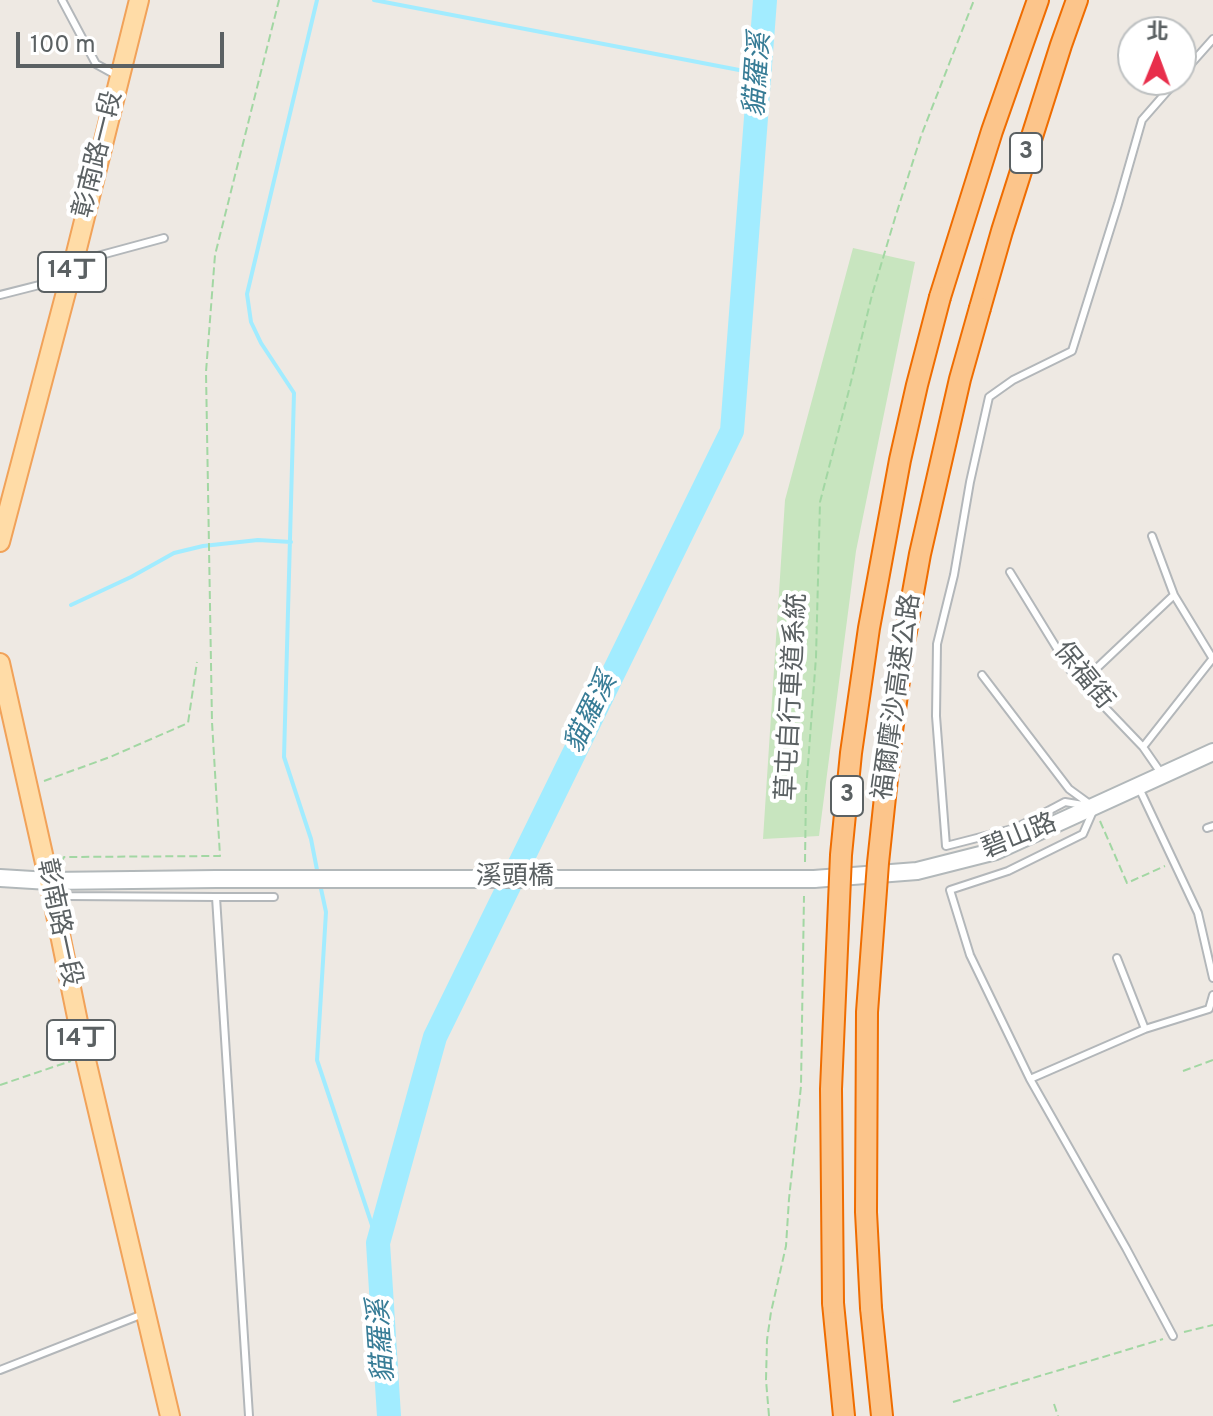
<!DOCTYPE html>
<meta charset="utf-8">
<style>
body{margin:0}
#map{position:relative;width:1213px;height:1416px;overflow:hidden;background:#eee9e3;font-family:Overpass,"Noto Sans TC",sans-serif}
canvas{display:block}
.north{position:absolute;left:1117px;top:16px;width:80px;height:80px;box-sizing:border-box;background:#fff;border:2px solid #bdc0c1;border-radius:50%;rotate:1deg;font-size:22px;font-weight:700;line-height:32px;text-align:center;color:#5b6163}
.north::after{content:'';display:block;margin:auto;width:28px;height:36px;background:#e82e4b;clip-path:polygon(50% 0,100% 100%,50% 72%,0 100%)}
.scale{position:absolute;left:16px;top:32px;width:208px;height:36px;box-sizing:border-box;border:4px solid #5b6163;border-top:0;padding-left:10px;font-size:24px;line-height:28px;white-space:nowrap;color:#5b6163;-webkit-text-stroke:6px #fff;paint-order:stroke}
</style>
<div id="map">
<canvas width="1213" height="1416"></canvas>
<div class="north">北</div>
<div class="scale">100 m</div>
</div>
<script>
const ctx = document.querySelector('canvas').getContext('2d');
ctx.lineJoin = 'round';
function fillPath(path, color) { ctx.fillStyle = color; ctx.fill(path, 'evenodd'); }
const poly = rows => new Path2D(rows.map(r => 'M' + r).join(''));
function trace(path, color, width, dash) { ctx.strokeStyle = color; ctx.lineWidth = width; ctx.lineCap = dash ? 'butt' : 'round'; ctx.setLineDash(dash || []); ctx.stroke(path); }
function label(font, color, halo, rows, align = 'center') {
  ctx.font = font + ' Overpass,"Noto Sans TC",sans-serif'; ctx.lineWidth = 8; ctx.setLineDash([]); ctx.textBaseline = 'middle'; ctx.strokeStyle = halo; ctx.fillStyle = color; for (const [text, x, y, turn = 0] of rows) {
    ctx.save(); ctx.translate(x, y); ctx.rotate((+turn || 0) * Math.PI / 180); ctx.textAlign = isNaN(turn) ? turn : align; if (halo) ctx.strokeText(text, 0, 0); ctx.fillText(text, 0, 0); ctx.restore();
  }
}
const green = poly([
 [853,248,915,262,856,551,819,836,763,839,785,500]
]);
const stream = poly([
 [317,0,247,294,251,322,261,343,294,393,284,757,311,839,318,875],
 [374,0,760,74],
 [71,605,131,577,174,553,203,546,258,540,291,542],
 [320,884,326,912,317,1060,378,1243]
]);
const river = poly([
 [389,1416,378,1243,435,1037,732,431,765,0]
]);
const path = poly([
 [44,781,110,757,188,723,197,662],
 [1100,821,1127,883,1165,866],
 [805,862,806,791,816,657,820,502,848,394,872,295,895,218,921,136,974,0],
 [61,863,64,857,220,856,212,722,206,372,215,255,279,0],
 [1183,1071,1213,1060],
 [0,1085,71,1061],
 [1184,1332,1213,1325],
 [953,1402,1163,1339],
 [1054,1404,1058,1416],
 [769,1416,766,1380,767,1340,771,1312,786,1246,789,1199,801,1086,804,896]
]);
const lane = poly([
 [62,0,96,64,116,75],
 [1181,75,1213,39],
 [79,261,164,238],
 [0,295,67,278],
 [1152,536,1174,595,1213,659],
 [1010,572,1072,673,1143,747,1161,773],
 [982,675,1069,789,1091,805],
 [1081,683,1174,595],
 [1143,747,1213,658],
 [1139,788,1198,913,1213,978],
 [1083,805,1065,802,1016,828,946,846,936,716,937,644,954,575,970,482,989,397,1013,380,1072,351,1118,204,1142,120,1177,80],
 [1093,811,1083,834,1008,871,950,890,970,955,1030,1079,1126,1248,1173,1336],
 [1207,828,1213,826],
 [55,886,67,896,216,897,249,1416],
 [216,897,274,897],
 [1117,958,1145,1029],
 [1030,1079,1145,1029,1209,1009,1213,995],
 [0,1370,143,1314]
]);
const secondary = poly([
 [0,878,49,881,216,879],
 [814,879,917,871,996,851,1213,752]
]);
const primary = poly([
 [0,542,70,277,139,0],
 [0,663,49,881,85,1056,170,1416]
]);
const highway = poly([
 [940,297,992,131,1038,0],
 [980,308,1002,231,1061,45,1077,0],
 [833,1303,844,1416],
 [871,1308,882,1416]
]);
const secondaryBridge = poly([
 [216,879,814,879]
]);
const highwayBridge = poly([
 [833,1303,831,1089,841,855,851,753,869,628,900,460,917,385,940,297],
 [871,1308,866,1212,867,1012,878,863,892,731,905,637,920,554,960,379,980,308]
]);
const shields = [
 [1026,153,32],
 [72,272,68],
 [847,796,32],
 [81,1040,68]
];
const shieldNames = [
 ["3",1026,153],
 ["14丁",72,272],
 ["3",847,796],
 ["14丁",81,1040]
];
const streetNames = [
 ["彰南路一段",100,155,-76],
 ["保福街",1082,677,51],
 ["草屯自行車道系統",794,697,-87],
 ["福爾摩沙高速公路",899,697,-82],
 ["碧山路",1020,838,-22],
 ["溪頭橋",515,879],
 ["彰南路一段",57,923,78]
];
const waterNames = [
 ["貓羅溪",760,75,-86],
 ["貓羅溪",593,714,-64],
 ["貓羅溪",384,1341,-94]
];
fillPath(green, '#c8e5bf');
trace(stream, '#a2ecff', 4);
trace(river, '#a2ecff', 24);
trace(lane, '#b3b7ba', 10);
trace(secondary, '#b2b8ba', 20);
trace(primary, '#f1a259', 22);
trace(highway, '#ef6d01', 24);
trace(path, '#a2d7a3', 2, [8, 4]);
trace(lane, '#fff', 6);
trace(secondary, '#fff', 16);
trace(primary, '#ffdca7', 18);
trace(highway, '#fcc58b', 20);
trace(secondaryBridge, '#b2b8ba', 20, []);
trace(highwayBridge, '#ef6d01', 24, []);
trace(secondaryBridge, '#fff', 16);
trace(highwayBridge, '#fcc58b', 20);
for (const [x, y, w] of shields) { const box = new Path2D(); box.roundRect(x - w / 2, y - 20, w, 40, 6); ctx.fillStyle = '#fff'; ctx.fill(box); trace(box, '#5b6163', 2); }
label('bold 24px', '#5b6163', null, shieldNames);
label('26px', '#5b6163', '#fff', streetNames);
label('italic 28px', '#377c96', '#fff', waterNames);
</script>
